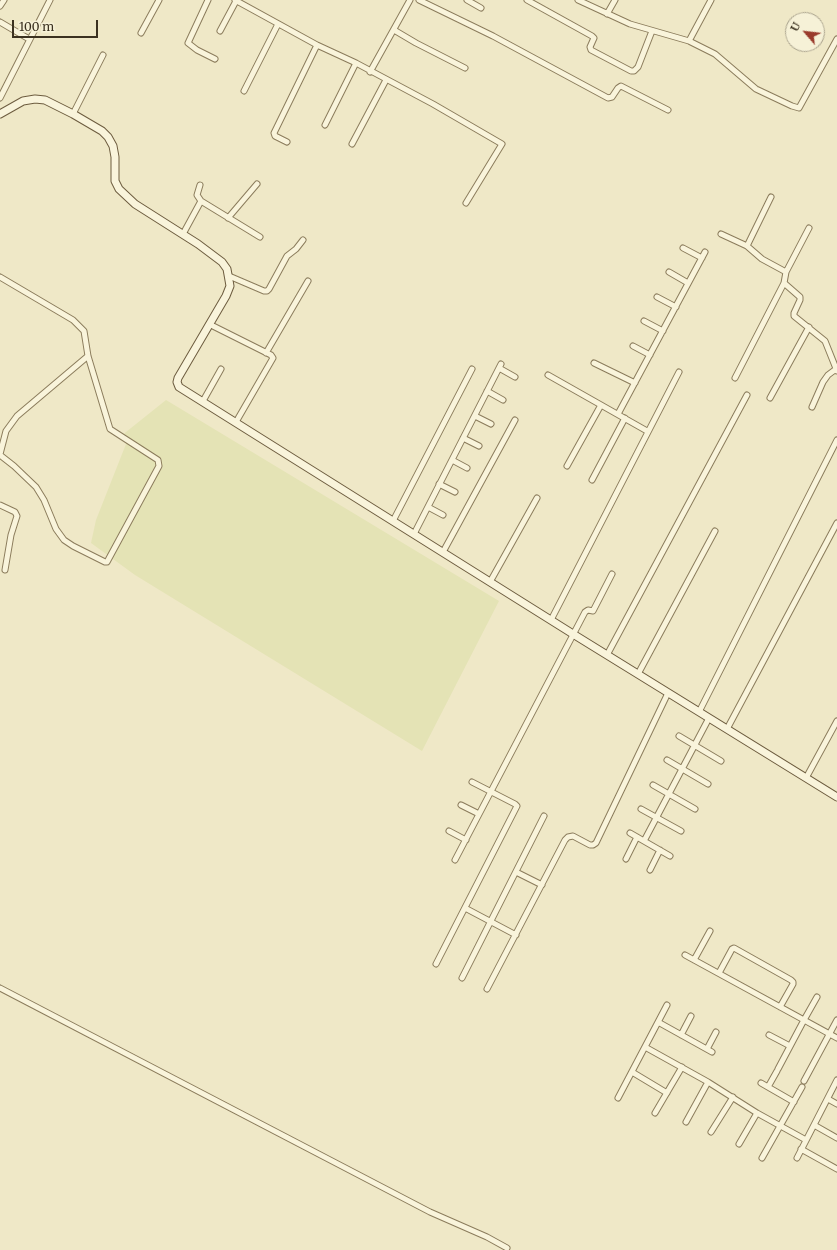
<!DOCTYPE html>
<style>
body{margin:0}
#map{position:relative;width:837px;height:1250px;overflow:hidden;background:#efe8c7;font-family:Merriweather,serif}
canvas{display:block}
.north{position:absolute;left:785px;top:12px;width:40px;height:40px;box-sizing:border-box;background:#f6f1d7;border:1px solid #aba48e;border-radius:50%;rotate:298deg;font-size:11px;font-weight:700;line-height:16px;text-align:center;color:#3b3120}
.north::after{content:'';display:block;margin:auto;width:14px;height:18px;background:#9a3b2c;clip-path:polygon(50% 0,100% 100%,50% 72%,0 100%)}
.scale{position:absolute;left:12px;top:20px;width:86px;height:18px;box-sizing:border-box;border:2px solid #3b3120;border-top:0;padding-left:5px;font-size:12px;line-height:14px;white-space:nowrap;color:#3b3120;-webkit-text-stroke:3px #f6f1d7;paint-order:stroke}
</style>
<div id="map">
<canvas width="837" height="1250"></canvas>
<div class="north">U</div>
<div class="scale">100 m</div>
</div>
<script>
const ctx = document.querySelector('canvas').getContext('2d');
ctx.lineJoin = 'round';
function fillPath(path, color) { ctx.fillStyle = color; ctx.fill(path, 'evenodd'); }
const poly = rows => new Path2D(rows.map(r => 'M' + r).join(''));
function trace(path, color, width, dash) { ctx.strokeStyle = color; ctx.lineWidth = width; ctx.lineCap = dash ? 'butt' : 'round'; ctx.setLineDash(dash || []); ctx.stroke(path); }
const farmland = poly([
 [166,400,499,601,422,751,135,575,91,543,96,520,126,444,121,436]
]);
const street = poly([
 [208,0,188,43,197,50,215,59],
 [235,0,317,45,356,63,433,104,502,144,466,203],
 [419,0,493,36,608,98,612,97,618,88,621,86,668,110],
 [467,0,481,8],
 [527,0,592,36,594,38,590,47,591,50,631,71,634,71,638,67,652,31],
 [578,0,630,24,689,41,715,54,756,89,792,106,799,108,837,39],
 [0,6,4,0],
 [607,14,615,0],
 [0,22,29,39],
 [394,30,416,43,465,68],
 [220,31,236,1],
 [141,33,159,0],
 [689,41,711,0],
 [370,72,410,0],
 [244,91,278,24],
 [0,98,50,0],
 [73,114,103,55],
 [325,125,356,63],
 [287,142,275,136,274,133,317,45],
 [352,144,386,80],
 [200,185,197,195,201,201,260,237],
 [228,218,257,184],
 [183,234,201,201],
 [721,234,747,246,762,259,786,272,784,283,735,378],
 [747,246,771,197],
 [683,248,702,258],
 [669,272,688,283],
 [786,272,809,228],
 [229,276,264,291,267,291,269,289,287,256,296,249,303,240],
 [0,277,73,320,84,331,88,356,110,429,158,460,159,466,107,562,105,562,73,546,64,540,56,529,44,500,36,487,14,466,0,455],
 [784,283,800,297,800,300,794,313,794,316,825,341,837,371],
 [657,297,676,307],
 [644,321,663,331],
 [209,324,271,355,273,358,236,422],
 [633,346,650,355],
 [266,353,308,281],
 [594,363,635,383],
 [499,368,515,377],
 [548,375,647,431],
 [487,391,503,400],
 [770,398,809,327],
 [203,401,221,369],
 [812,407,823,382,828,375,836,369],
 [618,414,705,252],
 [475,416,491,424],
 [463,438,479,446],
 [0,454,6,431,17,416,88,356],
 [452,460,467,468],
 [567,466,601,405],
 [592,480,625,418],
 [439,484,455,492],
 [0,505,15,512,17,516,11,535,5,570],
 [428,507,443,515],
 [393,521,472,369],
 [414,534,501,364],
 [443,552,515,420],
 [490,582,537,498],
 [551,620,679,372],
 [607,655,747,395],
 [638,674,715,531],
 [699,712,837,440],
 [727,729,837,523],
 [679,736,721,761],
 [667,760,708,784],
 [806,778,837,721],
 [653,785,695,809],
 [461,805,479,814],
 [641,809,681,831],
 [449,831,466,840],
 [630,833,670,856],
 [644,841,709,718],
 [626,859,637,837],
 [455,860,585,612,588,610,593,611,612,574],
 [650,870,660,850],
 [516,872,542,885],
 [465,908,516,935],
 [685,955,837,1038],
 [694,960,710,931],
 [436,964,517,806,515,804,472,782],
 [719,973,732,949,734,948,791,980,793,982,793,984,780,1007],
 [462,978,544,816],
 [0,988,430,1212,487,1237,507,1248],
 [487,989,565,840,568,837,573,836,590,845,593,845,596,843,668,693],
 [804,1020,817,997],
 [658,1022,712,1052],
 [681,1035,691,1016],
 [769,1035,790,1046],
 [645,1047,708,1082,757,1113,806,1140],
 [707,1049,716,1032],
 [778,1069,804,1020],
 [632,1072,667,1093],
 [804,1081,837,1020],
 [761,1083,794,1102],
 [768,1087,777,1071],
 [618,1098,667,1005],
 [828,1099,837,1104],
 [655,1113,682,1067],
 [686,1122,708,1082],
 [814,1125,837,1138],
 [711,1132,733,1097],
 [739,1144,757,1113],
 [801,1149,837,1169],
 [762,1158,802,1087],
 [797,1158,837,1080]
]);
const secondary = poly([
 [0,114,23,101,35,99,45,100,73,114,102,131,108,137,113,146,115,157,115,181,119,189,135,204,198,244,222,262,227,269,230,286,226,296,178,378,177,382,179,387,573,634,837,797]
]);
fillPath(farmland, '#e4e3b5');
trace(street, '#8b7c5c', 7);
trace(secondary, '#6d5c3f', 9);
trace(street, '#f9f4db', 5);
trace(secondary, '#f9f4db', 7);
</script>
